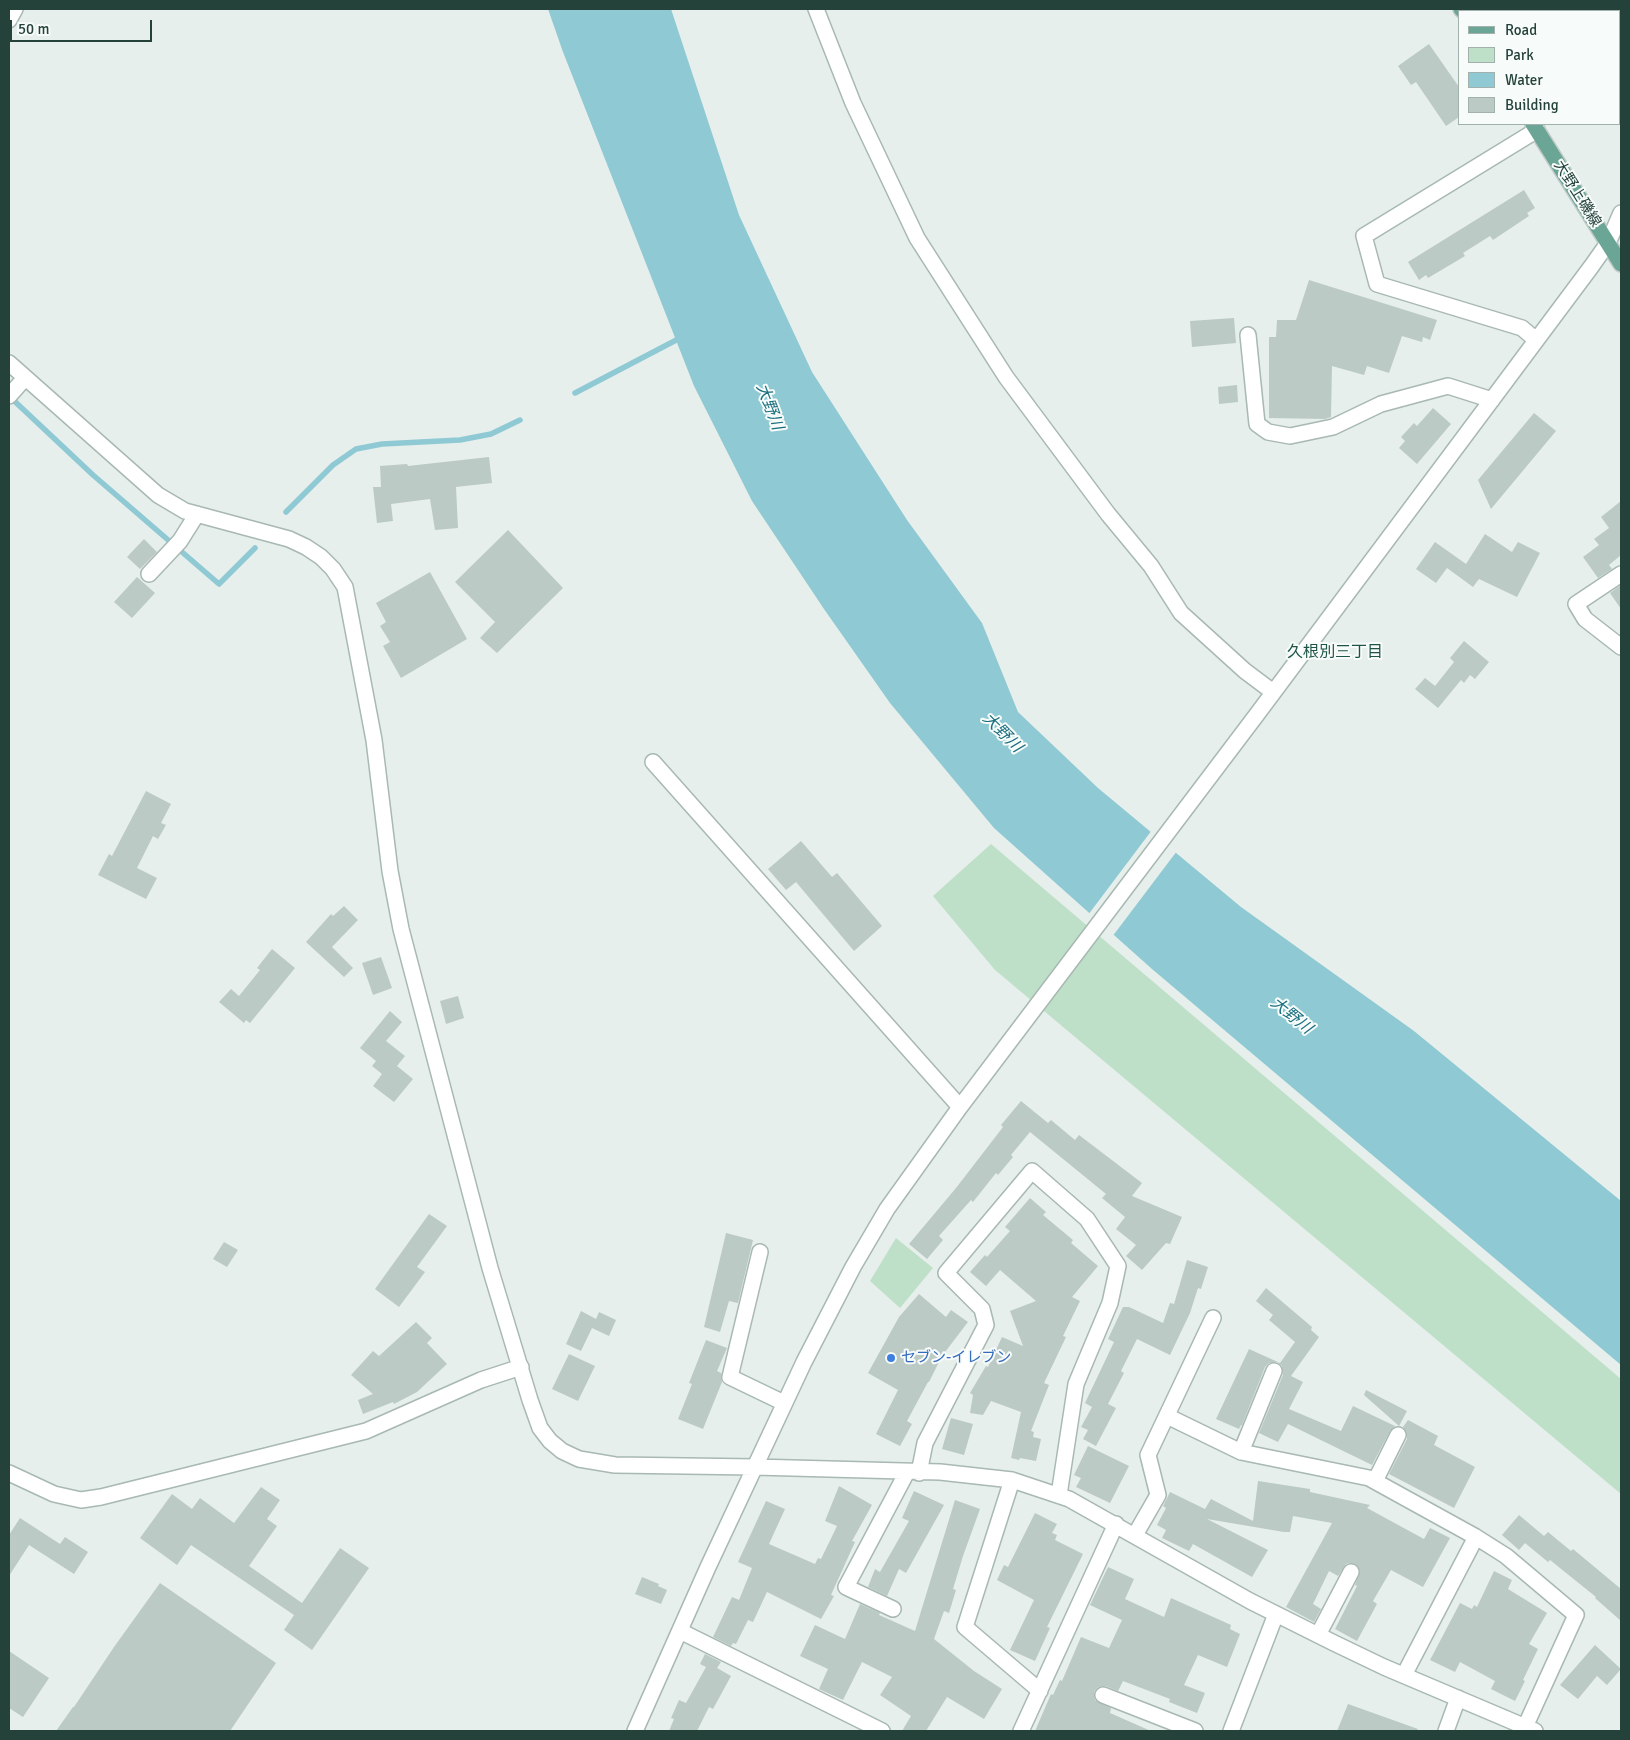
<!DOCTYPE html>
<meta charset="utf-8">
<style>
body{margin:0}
#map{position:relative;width:1630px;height:1740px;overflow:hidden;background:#e6efeb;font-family:Signika,sans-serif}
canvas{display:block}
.frame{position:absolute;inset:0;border:10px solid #24423a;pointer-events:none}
.legend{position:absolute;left:1458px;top:10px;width:162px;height:115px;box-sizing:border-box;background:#f7fbf9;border:1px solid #a3b1ad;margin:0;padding:6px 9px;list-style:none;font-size:15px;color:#24423a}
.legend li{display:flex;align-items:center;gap:10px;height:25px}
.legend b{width:25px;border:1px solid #a3b1ad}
.scale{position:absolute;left:10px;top:20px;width:142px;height:22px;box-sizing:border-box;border:2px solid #24423a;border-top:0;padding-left:6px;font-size:15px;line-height:18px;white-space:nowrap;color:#24423a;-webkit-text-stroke:4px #f7fbf9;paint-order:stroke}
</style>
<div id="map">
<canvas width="1630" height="1740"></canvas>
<div class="frame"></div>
<ul class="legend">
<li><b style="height:6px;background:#6aa596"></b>Road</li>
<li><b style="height:14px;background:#bfe0c8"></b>Park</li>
<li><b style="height:14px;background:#8ec9d4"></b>Water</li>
<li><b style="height:14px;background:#bbcac4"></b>Building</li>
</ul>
<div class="scale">50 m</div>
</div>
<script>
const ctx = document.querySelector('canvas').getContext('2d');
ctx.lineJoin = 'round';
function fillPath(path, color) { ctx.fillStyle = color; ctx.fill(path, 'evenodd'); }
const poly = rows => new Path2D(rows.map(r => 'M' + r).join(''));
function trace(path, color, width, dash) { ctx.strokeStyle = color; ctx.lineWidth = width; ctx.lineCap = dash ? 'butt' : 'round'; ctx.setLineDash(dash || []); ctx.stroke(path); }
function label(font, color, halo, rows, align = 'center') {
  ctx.font = font + ' Signika,"Noto Sans JP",sans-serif'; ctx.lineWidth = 4; ctx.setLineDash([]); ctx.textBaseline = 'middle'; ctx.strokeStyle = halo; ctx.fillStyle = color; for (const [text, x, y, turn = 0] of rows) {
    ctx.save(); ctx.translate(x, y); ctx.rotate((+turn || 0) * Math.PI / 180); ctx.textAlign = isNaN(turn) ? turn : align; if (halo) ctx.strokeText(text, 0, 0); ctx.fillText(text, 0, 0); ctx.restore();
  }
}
const green = poly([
 [991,844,1621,1379,1621,1494,995,970,933,896],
 [896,1238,933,1268,900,1308,870,1281]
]);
const water = poly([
 [548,9,671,9,739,215,812,372,907,520,982,623,1018,712,1098,788,1241,907,1414,1031,1621,1201,1621,1365,1152,969,994,828,890,703,824,609,752,501,694,386,563,52]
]);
const pier = poly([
 [1152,830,1177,851,1112,937,1088,915]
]);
const stream = poly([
 [575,393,682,337],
 [9,396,93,475,219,584,255,548],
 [286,512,333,465,356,449,382,444,460,440,491,434,520,420]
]);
const building = poly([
 [1429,44,1459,87,1459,117,1446,126,1416,82,1411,85,1398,66],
 [1524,190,1535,208,1527,213,1529,216,1493,240,1490,236,1463,253,1465,256,1428,278,1426,275,1419,280,1408,262],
 [1309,280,1437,320,1430,340,1423,337,1422,342,1402,336,1389,373,1367,366,1364,375,1332,366,1331,417,1325,419,1269,418,1269,337,1276,337,1277,320,1296,320],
 [1234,318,1236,343,1192,347,1190,321],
 [1237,385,1238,402,1219,404,1218,387],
 [1433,408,1451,424,1417,464,1399,448,1405,441,1401,437,1414,423,1417,426],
 [1534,413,1556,431,1491,509,1478,480],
 [489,457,492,483,456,487,458,528,435,530,430,499,391,504,393,521,377,523,373,487,381,487,380,466,407,464,408,466],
 [1621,501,1621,555,1609,565,1612,569,1598,578,1583,557,1599,545,1594,539,1609,528,1601,517],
 [508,530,563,588,497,653,480,638,495,622,455,582],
 [1485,534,1512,552,1518,542,1540,553,1517,597,1479,579,1473,587,1447,568,1436,583,1416,569,1435,542,1466,564],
 [144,539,157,552,140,569,127,557],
 [430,572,467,639,401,678,383,646,390,642,380,626,386,622,376,603],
 [137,577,155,593,132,618,114,602],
 [1621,585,1621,609,1610,593],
 [1464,641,1489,662,1475,679,1470,675,1464,683,1461,680,1438,708,1415,689,1425,678,1435,686,1454,662,1450,658],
 [146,791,171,804,161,823,166,825,158,839,153,836,137,868,157,878,146,899,98,875,109,854,112,856],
 [801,841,832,877,837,873,882,926,854,951,796,882,786,890,768,869],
 [344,906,358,920,332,947,353,968,344,977,306,942,331,914,333,916],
 [272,949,295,968,250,1023,246,1020,244,1023,219,1002,231,989,239,996,260,970,257,968],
 [381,957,392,988,373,995,362,963],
 [458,996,464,1018,446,1024,440,1001],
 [390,1011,402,1022,386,1041,405,1056,397,1066,413,1079,394,1102,373,1086,382,1074,372,1066,376,1061,360,1048],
 [1021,1101,1048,1123,1051,1120,1075,1140,1079,1135,1142,1183,1132,1196,1182,1217,1170,1244,1166,1243,1142,1270,1126,1256,1136,1245,1116,1229,1125,1217,1102,1198,1106,1194,1030,1132,1011,1155,1013,1157,998,1175,996,1173,973,1202,971,1200,939,1236,943,1240,927,1259,909,1244,956,1188,1003,1127,1001,1125],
 [1030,1198,1046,1212,1043,1215,1073,1240,1071,1243,1098,1266,1072,1297,1080,1301,1063,1336,1066,1337,1044,1383,1049,1385,1031,1431,1034,1432,1033,1437,1041,1439,1036,1461,1020,1458,1019,1460,1011,1458,1021,1412,991,1401,983,1415,970,1413,973,1395,970,1393,986,1366,988,1367,1002,1337,1023,1346,1010,1311,1036,1301,1000,1270,986,1286,970,1272,985,1255,987,1257,1010,1231,1005,1227],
 [429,1214,447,1226,417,1267,425,1272,399,1307,375,1289],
 [726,1233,753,1240,738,1303,729,1301,720,1332,704,1327],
 [224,1242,238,1250,227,1267,213,1259],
 [1187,1260,1208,1267,1201,1289,1198,1288,1190,1313,1170,1355,1137,1339,1121,1371,1124,1373,1108,1404,1116,1408,1096,1446,1083,1439,1088,1430,1081,1427,1092,1407,1085,1403,1114,1342,1108,1339,1123,1307,1129,1307,1163,1323,1170,1303,1174,1304],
 [1266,1288,1312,1327,1311,1330,1319,1337,1291,1376,1303,1382,1289,1409,1341,1431,1353,1406,1395,1426,1390,1431,1372,1465,1288,1424,1278,1442,1259,1433,1283,1375,1282,1366,1277,1362,1269,1363,1265,1367,1242,1425,1241,1425,1239,1429,1216,1419,1249,1349,1280,1363,1295,1342,1269,1320,1273,1315,1256,1301],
 [919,1294,946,1317,951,1310,968,1322,942,1356,929,1382,928,1382,907,1421,912,1424,900,1446,876,1434,898,1390,868,1373,899,1317],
 [581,1311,596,1319,599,1312,616,1320,609,1336,592,1328,581,1351,566,1344],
 [416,1322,432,1338,427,1343,447,1364,417,1392,394,1404,393,1402,363,1414,358,1400,373,1394,351,1375,373,1351,379,1356],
 [706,1340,727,1348,717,1371,721,1373,722,1382,703,1429,678,1419,692,1384,689,1383],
 [569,1354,595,1366,578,1401,552,1389],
 [1366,1390,1407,1411,1399,1426,1364,1395],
 [951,1418,973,1424,964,1455,942,1449],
 [1408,1420,1438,1436,1434,1445,1475,1467,1454,1508,1389,1474,1407,1439,1407,1434,1403,1427],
 [1088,1446,1129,1466,1110,1503,1076,1487,1081,1478,1074,1475],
 [1258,1481,1310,1489,1310,1492,1370,1505,1367,1508,1424,1539,1430,1528,1450,1538,1423,1587,1391,1570,1373,1601,1377,1604,1357,1641,1335,1629,1357,1586,1355,1585,1360,1571,1355,1564,1350,1563,1346,1564,1338,1576,1329,1571,1313,1604,1321,1609,1314,1622,1286,1607,1332,1523,1293,1516,1290,1532,1284,1532,1207,1519,1268,1550,1252,1577,1193,1544,1189,1551,1162,1538,1166,1530,1157,1525,1166,1508,1163,1506,1170,1492,1205,1509,1211,1499,1253,1521],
 [839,1486,872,1505,852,1541,855,1542,831,1595,834,1596,821,1619,767,1592,753,1622,748,1620,736,1644,733,1643,731,1646,713,1637,732,1597,739,1600,752,1568,738,1562,766,1501,785,1509,769,1544,815,1564,818,1558,821,1559,837,1526,825,1521],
 [261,1487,280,1500,267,1519,277,1526,249,1566,302,1603,340,1548,369,1568,312,1650,284,1630,294,1615,191,1545,177,1565,140,1538,172,1494,192,1509,200,1498,234,1523],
 [914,1491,944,1505,906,1573,899,1569,887,1596,868,1587,875,1569,880,1572,909,1521,902,1518],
 [955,1500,980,1509,963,1556,953,1589,956,1590,949,1613,944,1611,934,1639,974,1671,1002,1689,984,1719,947,1697,926,1731,902,1731,911,1716,880,1695,892,1677,862,1662,843,1700,819,1689,828,1669,800,1656,815,1625,845,1639,860,1604,880,1613,879,1615,915,1631],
 [1035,1513,1057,1524,1052,1533,1057,1535,1055,1540,1083,1554,1047,1627,1050,1628,1035,1661,1010,1650,1034,1600,997,1580,1004,1565,1008,1567],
 [1519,1515,1544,1536,1548,1532,1571,1551,1573,1549,1621,1589,1621,1621,1595,1598,1596,1597,1550,1560,1548,1562,1525,1543,1519,1550,1502,1535],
 [20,1518,60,1544,65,1537,88,1552,74,1574,29,1545,9,1576,9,1535],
 [1108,1567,1134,1579,1125,1599,1164,1617,1171,1598,1231,1625,1230,1629,1240,1634,1227,1667,1198,1655,1184,1685,1205,1693,1197,1713,1169,1702,1170,1699,1123,1681,1118,1691,1106,1686,1101,1686,1097,1688,1094,1692,1095,1700,1111,1708,1110,1713,1151,1731,1035,1731,1051,1694,1053,1695,1060,1680,1062,1681,1081,1637,1109,1648,1122,1620,1090,1605],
 [1494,1571,1512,1580,1508,1589,1547,1613,1529,1644,1538,1649,1523,1680,1525,1681,1515,1701,1491,1689,1495,1681,1460,1662,1455,1672,1430,1660,1460,1603,1472,1609,1474,1605,1477,1607],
 [642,1577,659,1584,658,1586,667,1590,661,1604,635,1594],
 [160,1583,276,1663,230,1731,56,1731,73,1707,74,1707,114,1647],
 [1595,1645,1621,1669,1607,1685,1597,1676,1578,1699,1560,1685],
 [9,1651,49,1678,23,1717,9,1708],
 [705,1654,721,1662,717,1668,731,1676,713,1709,709,1707,697,1731,669,1731,674,1719,671,1718,679,1700,686,1703,706,1667,700,1664],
 [1348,1704,1418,1729,1417,1731,1337,1731]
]);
const minor = poly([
 [816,9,853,103,917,238,1006,377,1108,514,1151,566,1181,613,1245,671,1273,692],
 [9,20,15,9],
 [1248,335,1257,424,1268,432,1290,436,1333,427,1381,404,1448,386,1492,400],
 [1536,340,1522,328,1377,284,1364,236,1537,130],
 [9,363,158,495,185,511,289,539,306,547,321,557,333,569,345,587,374,740,390,871,401,929,490,1268,530,1400,540,1428,550,1441,562,1451,579,1459,615,1465,755,1467,940,1472,1012,1480,1069,1499,1250,1601,1334,1643,1384,1667,1535,1731],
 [9,396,25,378],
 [149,574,180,541,197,514],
 [1621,574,1576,604,1585,619,1621,647],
 [653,762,960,1107],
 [760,1252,730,1377,784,1403],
 [1167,1416,1241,1452,1369,1478,1476,1537,1506,1556,1576,1615,1525,1727],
 [1241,1452,1274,1371],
 [9,1473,54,1494,81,1500,101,1497,366,1431,481,1380,521,1367],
 [919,1473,925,1443,986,1325,982,1309,946,1273,1032,1171,1087,1219,1118,1266,1110,1303,1076,1384,1059,1495],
 [1012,1480,965,1627,1040,1691],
 [1375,1481,1398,1435],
 [1135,1535,1158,1495,1148,1455,1213,1318],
 [893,1609,846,1587,907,1472],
 [680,1631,882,1731],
 [1318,1635,1351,1572],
 [1404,1675,1476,1537],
 [1103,1695,1195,1731],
 [635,1731,708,1567,804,1362,853,1267,887,1209,960,1107,1258,713,1591,267,1608,243,1621,213],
 [1021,1731,1116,1524],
 [1231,1731,1276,1614],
 [1446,1731,1458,1698]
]);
const major = poly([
 [1461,9,1463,11],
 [1533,124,1621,264]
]);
const markers = [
 [891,1358,5,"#3f7fe0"]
];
const streetNames = [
 ["大野上磯線",1577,194,58]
];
const shopNames = [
 ["セブン-イレブン",901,1358]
];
const waterNames = [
 ["大野川",769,407,69],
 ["大野川",1002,733,45],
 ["大野川",1291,1016,39]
];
const neighbourhoodNames = [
 ["久根別三丁目",1335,653]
];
fillPath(green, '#bfe0c8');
fillPath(water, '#8ec9d4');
fillPath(pier, '#e6efeb');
trace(stream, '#8ec9d4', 5.5);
fillPath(building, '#bbcac4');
trace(minor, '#a8b8b2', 18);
trace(major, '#c2cac8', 18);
trace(minor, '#fff', 15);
trace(major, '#6aa596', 15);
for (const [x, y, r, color] of markers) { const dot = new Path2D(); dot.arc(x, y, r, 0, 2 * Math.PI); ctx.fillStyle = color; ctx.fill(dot); trace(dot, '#f7fbf9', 2); }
label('15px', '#24423a', '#f7fbf9', streetNames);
label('15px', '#366cbe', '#f7fbf9', shopNames, 'left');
label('italic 16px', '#1c6f80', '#f7fbf9', waterNames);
label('16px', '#1f5548', '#f7fbf9', neighbourhoodNames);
</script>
